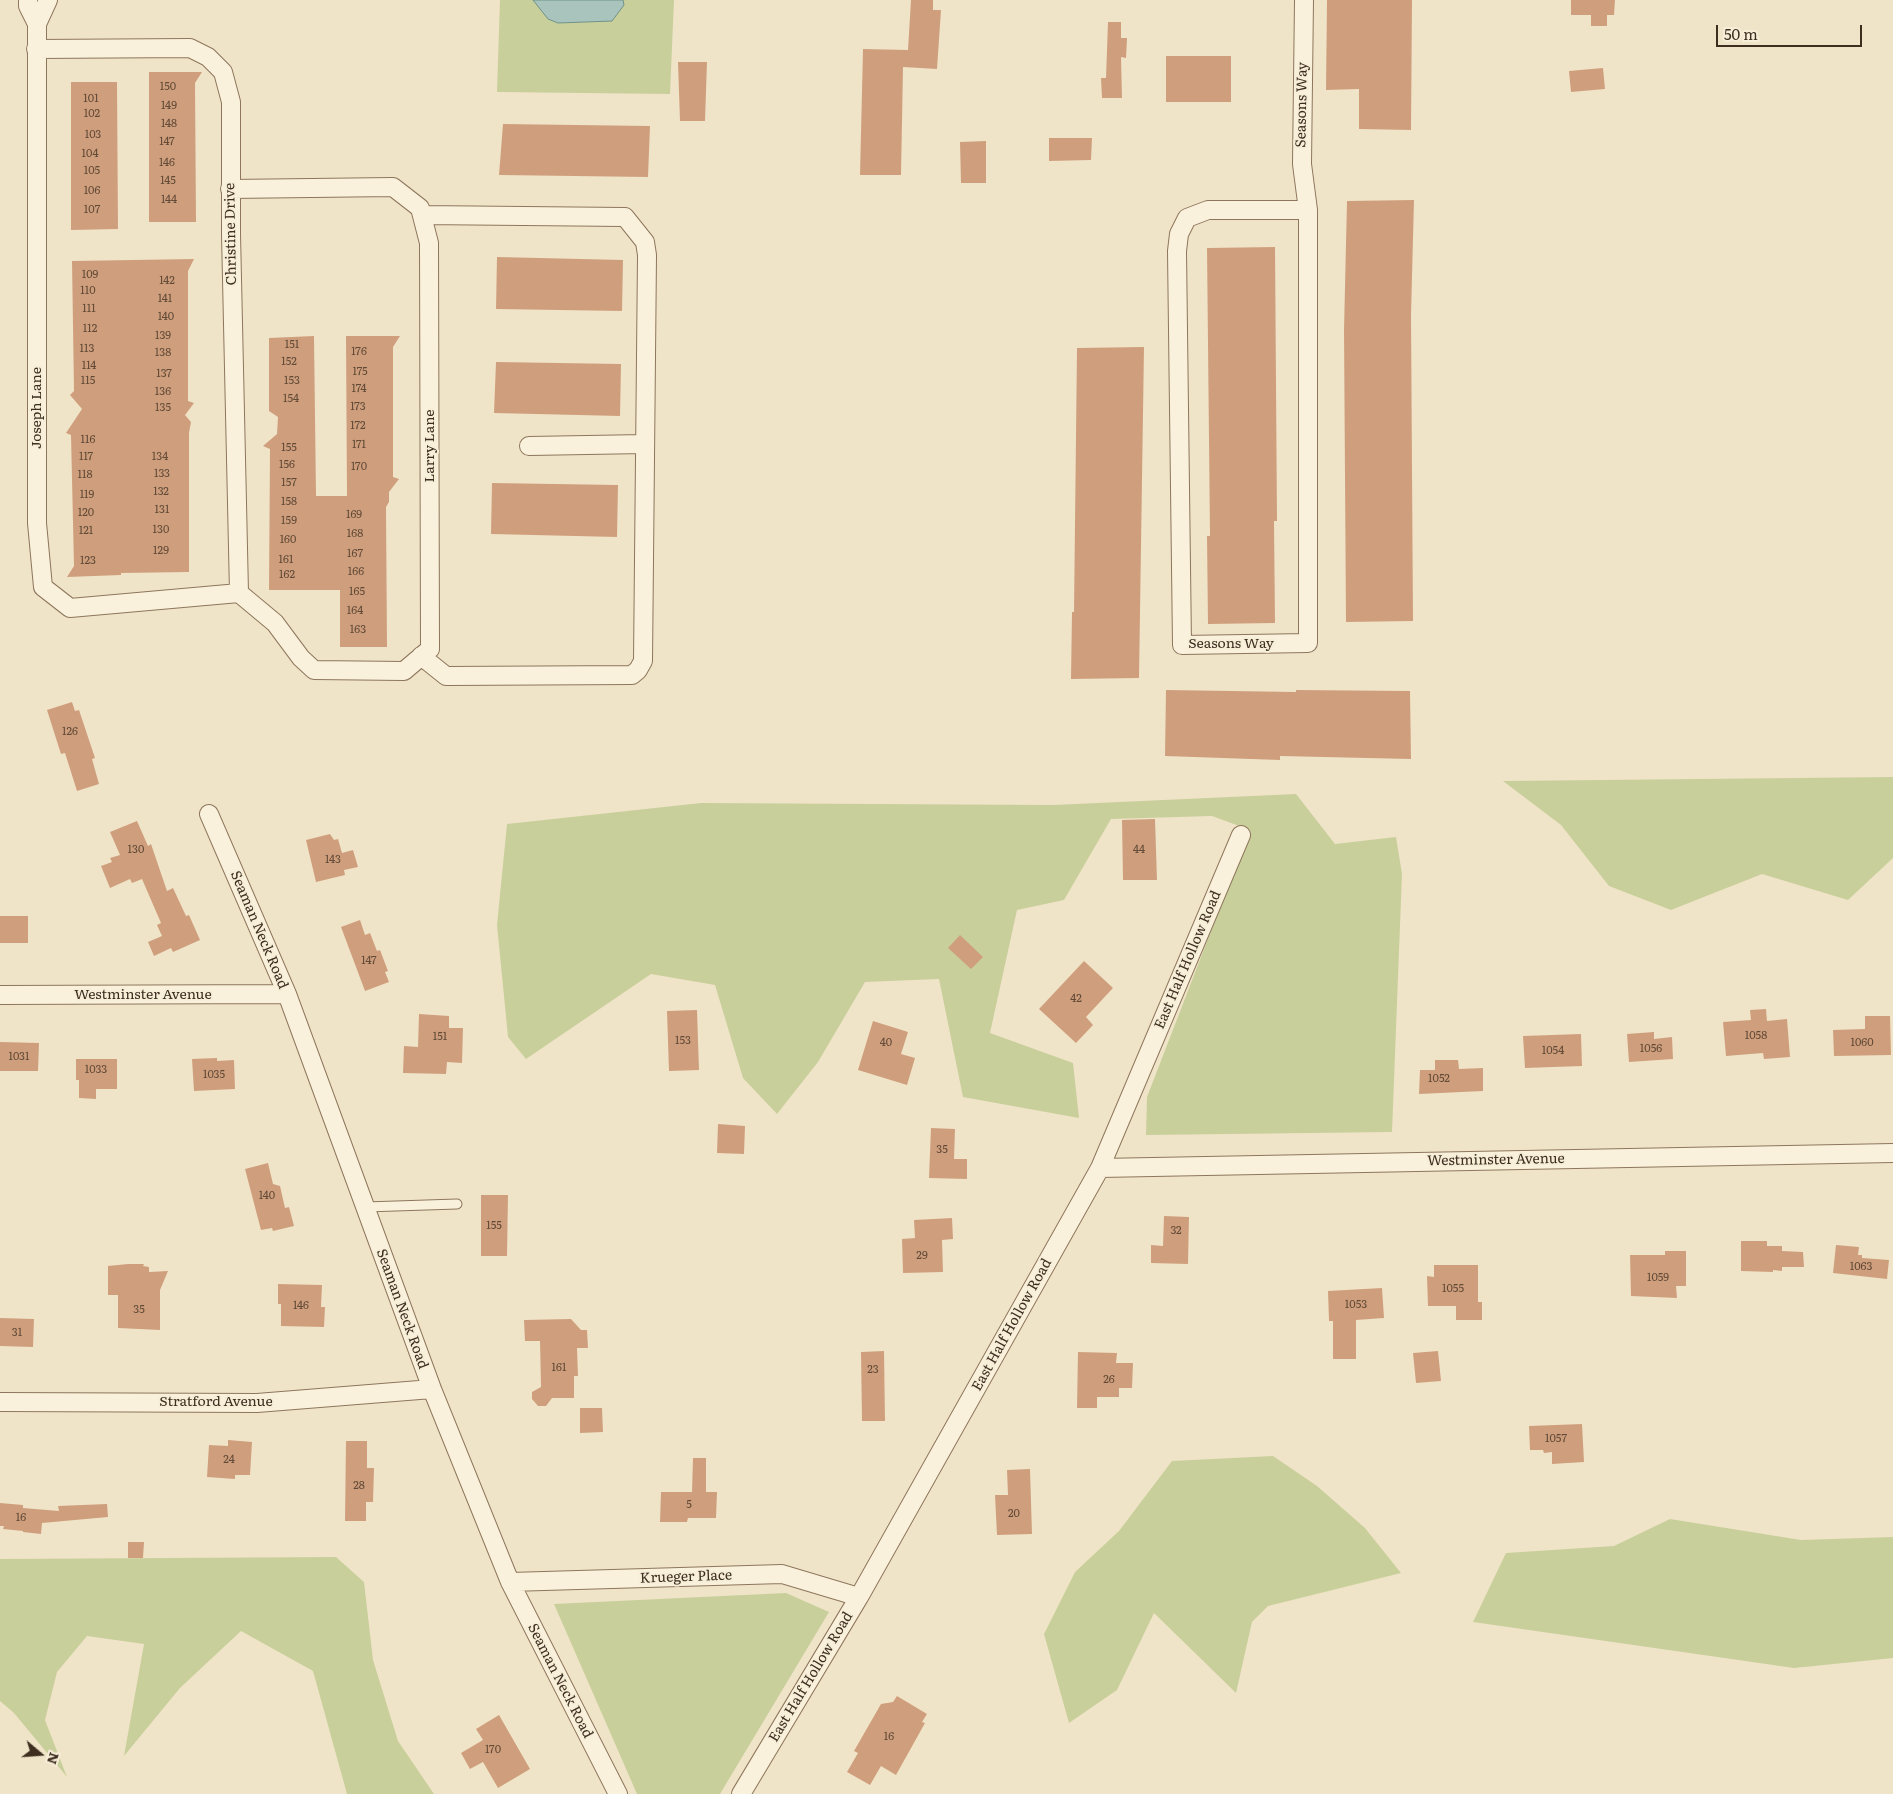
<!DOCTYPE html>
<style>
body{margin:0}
#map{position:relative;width:1893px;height:1794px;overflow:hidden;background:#f0e4c8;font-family:Literata,serif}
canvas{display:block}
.north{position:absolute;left:15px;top:1729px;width:50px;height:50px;-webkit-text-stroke:4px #f7eed8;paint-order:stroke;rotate:108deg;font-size:14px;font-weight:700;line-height:20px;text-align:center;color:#3d2e20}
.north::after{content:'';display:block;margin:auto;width:18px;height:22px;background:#3d2e20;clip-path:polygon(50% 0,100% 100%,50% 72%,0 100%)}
.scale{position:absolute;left:1716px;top:25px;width:146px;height:22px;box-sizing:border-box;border:2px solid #3d2e20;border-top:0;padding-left:6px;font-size:15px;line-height:18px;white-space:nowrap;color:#3d2e20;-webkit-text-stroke:4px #f7eed8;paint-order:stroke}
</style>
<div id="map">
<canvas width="1893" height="1794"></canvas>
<div class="north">N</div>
<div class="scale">50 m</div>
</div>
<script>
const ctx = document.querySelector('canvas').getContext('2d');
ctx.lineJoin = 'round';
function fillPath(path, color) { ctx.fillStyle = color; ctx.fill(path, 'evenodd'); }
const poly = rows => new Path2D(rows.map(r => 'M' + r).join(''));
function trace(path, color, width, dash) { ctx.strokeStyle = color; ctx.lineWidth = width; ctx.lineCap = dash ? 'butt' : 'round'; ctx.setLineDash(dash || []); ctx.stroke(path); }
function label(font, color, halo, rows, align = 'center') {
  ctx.font = font + ' Literata,serif'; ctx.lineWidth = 4; ctx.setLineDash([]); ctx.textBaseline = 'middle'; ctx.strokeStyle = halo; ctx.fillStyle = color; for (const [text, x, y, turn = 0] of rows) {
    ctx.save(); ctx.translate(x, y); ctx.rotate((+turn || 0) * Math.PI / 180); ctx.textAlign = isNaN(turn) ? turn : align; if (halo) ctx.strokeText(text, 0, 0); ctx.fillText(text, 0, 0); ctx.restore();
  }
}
const green = poly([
 [500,0,674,0,670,94,497,92],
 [1893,777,1893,858,1848,900,1762,874,1671,910,1609,886,1561,825,1503,781],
 [1296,794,1335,844,1396,837,1402,874,1392,1132,1146,1135,1147,1097,1250,830,1212,816,1111,819,1064,900,1017,910,990,1033,1073,1063,1079,1118,963,1097,939,979,865,982,818,1062,777,1114,743,1078,715,985,651,974,526,1059,508,1037,497,925,507,824,701,803,1053,805],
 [1273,1456,1317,1486,1365,1528,1401,1573,1268,1606,1252,1622,1236,1693,1154,1613,1117,1690,1069,1723,1044,1634,1075,1572,1119,1531,1172,1461],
 [1670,1519,1801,1540,1893,1537,1893,1658,1794,1668,1473,1622,1506,1553,1614,1546],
 [336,1557,364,1582,373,1660,398,1741,434,1794,347,1794,313,1671,241,1631,180,1688,124,1756,144,1644,87,1636,57,1672,45,1720,67,1777,14,1713,0,1701,0,1559],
 [786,1593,829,1612,720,1794,637,1794,554,1604]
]);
const water = poly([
 [533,0,623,0,624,5,612,21,558,23,548,19,533,0]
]);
const building = poly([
 [911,0,933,0,933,10,941,10,937,69,903,67,901,175,860,175,863,49,908,50],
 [1327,0,1412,0,1411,130,1359,129,1359,89,1326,90],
 [1571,0,1615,0,1614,15,1607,15,1607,26,1591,26,1591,15,1571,15],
 [1108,22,1121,22,1121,38,1127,38,1126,58,1121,57,1122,98,1102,98,1101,78,1106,78],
 [1166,56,1231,56,1231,102,1166,102],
 [678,62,707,62,705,121,680,121],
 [1603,68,1605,89,1571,92,1569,71],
 [149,72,202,72,195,83,196,222,149,222],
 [71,82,117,82,118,229,71,230],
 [503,124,650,126,648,177,499,175],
 [1049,138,1092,138,1091,160,1049,161],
 [986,141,986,183,961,183,960,142],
 [1414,200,1411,315,1413,621,1346,622,1344,330,1347,201],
 [1275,247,1277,521,1274,521,1275,623,1208,624,1207,536,1210,536,1207,248],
 [497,257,623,260,622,311,496,309],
 [194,259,188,271,188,401,194,403,185,415,191,422,189,433,189,572,121,573,121,575,67,577,74,566,71,435,66,433,82,409,70,395,74,391,72,261],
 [314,336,316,496,347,496,346,336,400,336,393,347,393,477,399,479,389,492,389,502,386,507,387,647,340,647,340,590,269,590,270,449,263,446,277,434,278,417,269,411,269,338],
 [1144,347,1139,678,1071,679,1072,612,1074,612,1077,348],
 [496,362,621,364,620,416,494,413],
 [492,483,618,485,617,537,491,534],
 [1166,690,1296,692,1296,690,1410,691,1411,759,1280,756,1280,760,1165,756],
 [72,702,75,711,79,710,95,758,92,759,99,784,77,791,65,753,61,754,47,710],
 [1155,819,1157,880,1123,880,1122,820],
 [137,821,148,846,151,844,167,891,173,888,186,916,189,915,200,940,173,952,171,948,154,956,148,942,162,936,157,925,161,923,142,879,132,883,130,879,110,888,101,866,112,862,110,858,120,855,110,832],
 [330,834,334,840,338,839,342,853,353,850,358,867,344,870,345,875,316,882,306,840],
 [0,916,28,916,28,943,0,943],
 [360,920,365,935,370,933,377,951,380,950,388,971,385,972,389,982,365,991,341,927],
 [960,935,983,957,971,969,948,948],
 [1084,961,1113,988,1086,1017,1093,1025,1076,1043,1039,1009],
 [1766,1009,1767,1021,1787,1019,1790,1057,1764,1059,1763,1053,1726,1056,1723,1022,1751,1020,1750,1010],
 [697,1010,699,1070,669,1071,667,1011],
 [419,1014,449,1016,449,1028,463,1028,462,1063,447,1062,446,1074,403,1073,404,1046,418,1047],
 [1865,1016,1890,1016,1891,1055,1834,1056,1833,1030,1865,1029],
 [873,1021,908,1032,901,1054,915,1058,907,1085,858,1070],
 [1654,1032,1654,1039,1672,1037,1673,1059,1629,1062,1627,1034],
 [1581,1034,1582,1066,1525,1068,1523,1036],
 [0,1042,39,1043,38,1071,0,1071],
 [217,1058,217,1061,234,1060,235,1089,194,1091,192,1059],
 [76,1059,117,1059,117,1089,96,1089,96,1099,79,1098,79,1080,76,1080],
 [1435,1060,1458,1060,1459,1069,1483,1068,1483,1091,1419,1094,1420,1070,1435,1070],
 [718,1124,745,1126,744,1154,717,1153],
 [931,1128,955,1129,954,1159,967,1159,967,1179,929,1178],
 [268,1163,273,1184,280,1186,285,1208,289,1207,294,1226,273,1231,272,1228,261,1230,245,1169],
 [481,1195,508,1195,507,1256,481,1256],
 [1164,1216,1189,1217,1188,1264,1151,1263,1151,1245,1163,1246],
 [952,1218,953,1239,942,1240,943,1272,903,1273,902,1239,915,1238,914,1220],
 [1741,1241,1767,1241,1767,1246,1782,1246,1782,1251,1803,1252,1804,1267,1782,1267,1782,1271,1773,1270,1773,1272,1741,1271],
 [1836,1245,1859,1247,1858,1255,1862,1255,1862,1258,1889,1260,1887,1279,1833,1273],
 [1665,1251,1686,1251,1686,1286,1676,1286,1677,1298,1631,1296,1630,1255,1665,1255],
 [128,1264,144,1264,143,1266,149,1267,149,1272,168,1271,160,1290,160,1330,118,1328,118,1295,108,1295,108,1266],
 [1434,1265,1478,1265,1478,1302,1482,1302,1482,1320,1456,1320,1456,1306,1428,1306,1427,1276,1434,1277],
 [278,1284,322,1285,321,1307,325,1307,324,1327,281,1326,281,1304,278,1304],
 [1382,1288,1384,1318,1356,1320,1356,1359,1333,1359,1333,1321,1329,1321,1328,1291],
 [0,1318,34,1319,33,1347,0,1346],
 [571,1319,581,1330,587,1330,588,1348,577,1348,578,1376,574,1376,574,1398,552,1398,546,1406,538,1406,532,1399,532,1392,541,1387,540,1341,525,1341,524,1320],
 [884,1351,885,1421,862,1421,861,1352],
 [1438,1351,1441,1381,1416,1383,1413,1353],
 [1078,1352,1117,1353,1116,1363,1133,1363,1132,1388,1119,1388,1119,1397,1097,1397,1097,1408,1077,1408],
 [580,1408,602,1408,603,1432,580,1433],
 [1582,1424,1584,1462,1552,1464,1552,1452,1544,1453,1543,1450,1530,1450,1529,1426],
 [228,1440,252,1442,250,1475,235,1475,235,1479,207,1477,209,1445,228,1446],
 [346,1441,367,1441,367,1468,374,1468,373,1502,366,1502,366,1521,345,1521],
 [693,1458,706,1458,706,1492,717,1492,716,1518,688,1518,687,1522,660,1522,661,1492,692,1492],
 [1030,1469,1032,1534,997,1535,995,1495,1008,1495,1007,1470],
 [0,1503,23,1505,23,1508,59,1511,58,1506,107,1504,108,1517,42,1523,41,1534,23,1532,23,1531,3,1529,4,1526,0,1526],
 [128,1542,144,1542,143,1558,128,1558],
 [897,1696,927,1714,922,1722,925,1723,896,1775,881,1766,870,1785,847,1772,858,1753,854,1751,881,1704,893,1702],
 [499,1715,530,1769,498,1788,483,1762,470,1769,461,1753,483,1740,476,1729]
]);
const lane = poly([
 [365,1207,457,1204]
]);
const street = poly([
 [28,0,28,6,37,24,37,523,43,587,70,608,239,593],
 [1304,0,1302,164,1308,210,1308,643,1182,645,1177,251,1179,234,1187,218,1208,210,1308,210],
 [37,24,48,0],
 [36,49,190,48,208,57,223,72,231,102,231,234,239,593],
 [230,189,393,187,420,208,429,243,430,649,404,671,314,670,301,658,275,623,239,593],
 [529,446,645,444],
 [421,656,446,676,632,675,638,670,643,661,647,255,645,242,625,217,422,215],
 [209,814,287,994,432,1389,510,1582,618,1794],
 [0,995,287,994],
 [1100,1168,1893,1153],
 [0,1402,257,1403,432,1389],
 [510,1582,782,1574,859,1597],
 [741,1794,859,1597,1100,1168,1241,835]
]);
const numberNames = [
 ["150",168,87],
 ["101",91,99],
 ["149",169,106],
 ["102",92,114],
 ["148",169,124],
 ["103",93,135],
 ["147",167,142],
 ["104",90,154],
 ["146",167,163],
 ["105",92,171],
 ["145",168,181],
 ["106",92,191],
 ["144",169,200],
 ["107",92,210],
 ["109",90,275],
 ["142",167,281],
 ["110",88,291],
 ["141",165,299],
 ["111",89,309],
 ["140",166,317],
 ["112",90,329],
 ["139",163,336],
 ["151",292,345],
 ["113",87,349],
 ["176",359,352],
 ["138",163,353],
 ["152",289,362],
 ["114",89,366],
 ["175",360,372],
 ["137",164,374],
 ["115",88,381],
 ["153",292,381],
 ["174",359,389],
 ["136",163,392],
 ["154",291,399],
 ["173",358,407],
 ["135",163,408],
 ["172",358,426],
 ["116",88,440],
 ["171",359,445],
 ["155",289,448],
 ["117",86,457],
 ["134",160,457],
 ["156",287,465],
 ["170",359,467],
 ["133",162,474],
 ["118",85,475],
 ["157",289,483],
 ["132",161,492],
 ["119",87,495],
 ["158",289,502],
 ["131",162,510],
 ["120",86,513],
 ["169",354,515],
 ["159",289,521],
 ["130",161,530],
 ["121",86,531],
 ["168",355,534],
 ["160",288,540],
 ["129",161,551],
 ["167",355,554],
 ["161",286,560],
 ["123",88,561],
 ["166",356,572],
 ["162",287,575],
 ["165",357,592],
 ["164",355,611],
 ["163",358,630],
 ["126",70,732],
 ["130",136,850],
 ["44",1139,850],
 ["143",333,860],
 ["147",369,961],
 ["42",1076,999],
 ["1058",1756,1036],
 ["151",440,1037],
 ["153",683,1041],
 ["40",886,1043],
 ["1060",1862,1043],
 ["1056",1651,1049],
 ["1054",1553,1051],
 ["1031",19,1057],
 ["1033",96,1070],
 ["1035",214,1075],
 ["1052",1439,1079],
 ["35",942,1150],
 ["140",267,1196],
 ["155",494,1226],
 ["32",1176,1231],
 ["29",922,1256],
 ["1063",1861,1267],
 ["1059",1658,1278],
 ["1055",1453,1289],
 ["1053",1356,1305],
 ["146",301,1306],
 ["35",139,1310],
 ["31",17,1333],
 ["161",559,1368],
 ["23",873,1370],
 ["26",1109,1380],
 ["1057",1556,1439],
 ["24",229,1460],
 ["28",359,1486],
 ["5",689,1505],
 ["20",1014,1514],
 ["16",21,1518],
 ["16",889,1737],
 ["170",493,1750]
];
const streetNames = [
 ["Seasons Way",1302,105,-89],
 ["Christine Drive",231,234,-91],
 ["Joseph Lane",37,408,-90],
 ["Larry Lane",430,446,-90],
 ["Seasons Way",1231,644],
 ["Seaman Neck Road",259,930,67],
 ["East Half Hollow Road",1188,960,-67],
 ["Westminster Avenue",143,995],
 ["Westminster Avenue",1496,1160,-1],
 ["Seaman Neck Road",402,1309,70],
 ["East Half Hollow Road",1012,1325,-61],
 ["Stratford Avenue",216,1402],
 ["Krueger Place",686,1577,-2],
 ["East Half Hollow Road",811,1677,-59],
 ["Seaman Neck Road",560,1681,63]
];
fillPath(green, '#c9cf9b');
fillPath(water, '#a9c4bc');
trace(water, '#6f938a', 1);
fillPath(building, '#cf9f7d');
trace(lane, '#8d765c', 11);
trace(street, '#8d765c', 20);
trace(lane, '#faf1dc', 9);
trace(street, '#faf1dc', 18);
label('11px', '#624a37', null, numberNames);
label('14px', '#3d2e20', '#f7eed8', streetNames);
</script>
